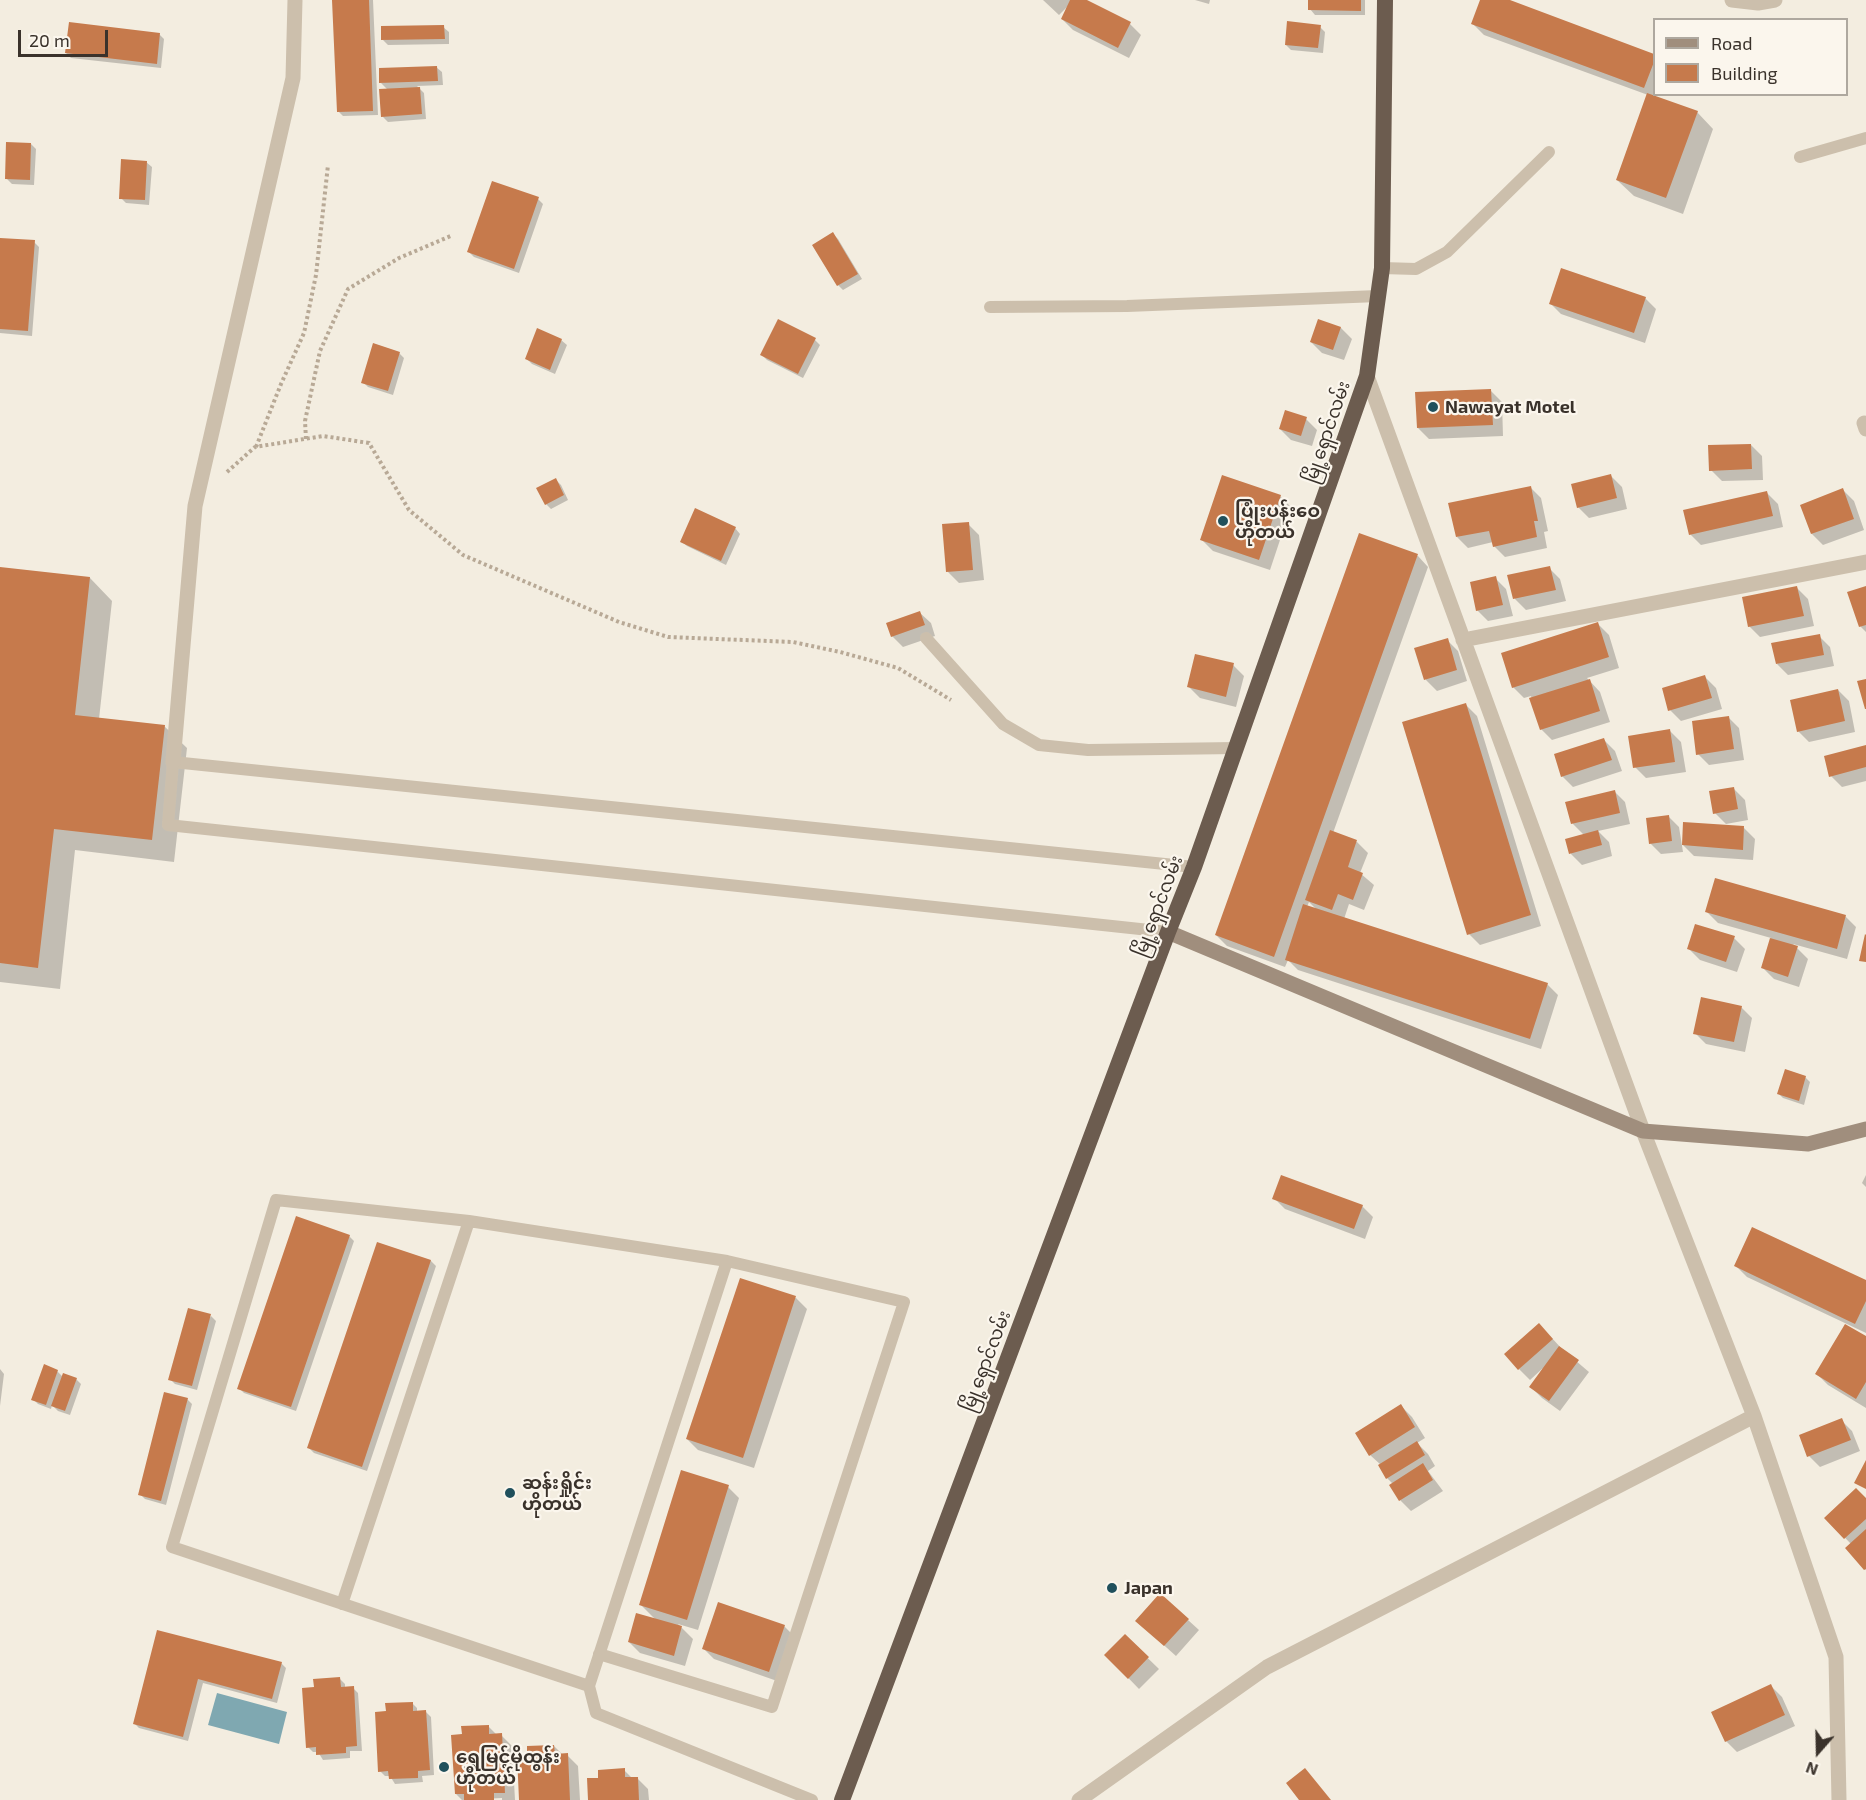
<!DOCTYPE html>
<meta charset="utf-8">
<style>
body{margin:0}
#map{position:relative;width:1866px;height:1800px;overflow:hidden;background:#f3ede0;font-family:"Exo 2",sans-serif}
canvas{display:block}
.legend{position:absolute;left:1653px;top:18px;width:195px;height:78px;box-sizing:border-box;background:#fbf6ed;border:2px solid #aea89f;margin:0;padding:8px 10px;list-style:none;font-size:18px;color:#3a322b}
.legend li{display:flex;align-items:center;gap:12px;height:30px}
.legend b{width:30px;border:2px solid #aea89f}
.north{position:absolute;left:1788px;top:1722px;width:60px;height:60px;-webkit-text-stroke:4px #fbf6ed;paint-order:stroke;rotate:200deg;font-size:16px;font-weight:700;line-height:24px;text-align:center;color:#3a322b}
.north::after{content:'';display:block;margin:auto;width:21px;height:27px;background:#3a322b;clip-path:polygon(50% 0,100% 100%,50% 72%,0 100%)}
.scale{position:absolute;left:18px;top:30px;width:90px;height:27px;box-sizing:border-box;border:3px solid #3a322b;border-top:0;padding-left:8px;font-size:18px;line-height:21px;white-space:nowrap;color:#3a322b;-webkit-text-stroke:4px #fbf6ed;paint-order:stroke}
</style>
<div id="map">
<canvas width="1866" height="1800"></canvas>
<ul class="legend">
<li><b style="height:8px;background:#a08e7d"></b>Road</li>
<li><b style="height:16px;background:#c67a4c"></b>Building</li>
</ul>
<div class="north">N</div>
<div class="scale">20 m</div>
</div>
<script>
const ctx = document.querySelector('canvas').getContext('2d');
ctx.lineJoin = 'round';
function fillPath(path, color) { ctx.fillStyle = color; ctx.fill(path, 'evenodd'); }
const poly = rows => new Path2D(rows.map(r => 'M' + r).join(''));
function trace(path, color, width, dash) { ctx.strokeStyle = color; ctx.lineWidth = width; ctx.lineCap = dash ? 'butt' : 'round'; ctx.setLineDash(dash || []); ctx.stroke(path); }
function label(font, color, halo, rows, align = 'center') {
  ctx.font = font + ' "Exo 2","Noto Sans Myanmar",sans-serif'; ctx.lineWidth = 4.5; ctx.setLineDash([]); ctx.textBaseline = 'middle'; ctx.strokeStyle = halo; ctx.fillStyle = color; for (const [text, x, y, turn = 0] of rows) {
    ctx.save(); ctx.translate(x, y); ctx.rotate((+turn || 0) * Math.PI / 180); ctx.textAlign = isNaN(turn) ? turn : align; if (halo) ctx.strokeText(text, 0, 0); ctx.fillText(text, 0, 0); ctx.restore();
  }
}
const water = poly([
 [217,1693,287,1712,279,1744,208,1725]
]);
const shadow = poly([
 [334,0,373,0,378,115,343,116,338,111],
 [1043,0,1084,0,1130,24,1141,35,1129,58,1073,30,1062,19,1068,6,1059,15],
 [1195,0,1210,0,1209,4],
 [1310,0,1365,0,1365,15,1315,15,1310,9],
 [1482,0,1506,0,1654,55,1656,98,1697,112,1713,129,1683,214,1634,196,1617,180,1648,95,1484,35,1473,24],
 [443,27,449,32,449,44,388,45,383,40],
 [1320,27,1325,32,1323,53,1291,50,1286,45],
 [159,34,164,39,161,68,71,58,66,53],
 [436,67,442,72,443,85,417,86,424,93,426,119,388,122,383,117,388,90,381,83],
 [31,144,36,149,34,185,12,184,7,179],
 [146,162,152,167,149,205,126,203,121,198],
 [538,199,543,204,519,273,474,257,469,252],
 [833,234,838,239,862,279,843,290,838,285],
 [0,239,34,242,39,247,32,336,0,333],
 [1645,298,1656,309,1645,343,1561,314,1550,303],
 [779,321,815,340,820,345,803,378,767,360,762,355],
 [1319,321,1341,328,1352,339,1344,360,1322,353,1311,342],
 [561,340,567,345,555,374,532,364,527,359],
 [399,353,404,358,393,395,368,387,363,382],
 [1491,391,1502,402,1503,436,1429,439,1418,428],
 [1306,419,1317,430,1312,446,1291,440,1280,429],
 [1751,445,1762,456,1763,480,1722,481,1711,470],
 [1611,476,1622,487,1627,509,1589,518,1578,507],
 [556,480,561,485,568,500,551,509,546,504],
 [1530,487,1541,498,1548,531,1544,532,1547,548,1505,557,1494,546,1493,542,1468,548,1457,537],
 [1843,490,1854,501,1864,530,1823,545,1812,534,1802,506],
 [1767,493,1778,504,1783,527,1701,545,1690,534],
 [1280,496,1291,507,1270,570,1213,551,1202,540],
 [968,524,979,535,984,580,959,583,948,572],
 [735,528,740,534,726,565,687,546,681,541],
 [1360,535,1418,556,1428,567,1333,833,1357,842,1368,853,1360,873,1374,885,1364,910,1349,904,1344,919,1547,984,1558,995,1541,1049,1298,970,1288,960,1285,967,1227,946,1216,935],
 [1309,902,1317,910,1307,907],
 [0,568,90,578,112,601,99,719,164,726,187,748,174,862,75,850,60,989,0,982],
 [1549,568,1560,579,1566,601,1526,610,1515,599,1509,576],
 [1495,578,1506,589,1513,616,1488,621,1477,610],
 [1797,588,1808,599,1814,626,1760,637,1749,626],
 [1866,588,1866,632,1860,626],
 [920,613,931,623,935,636,903,647,892,636],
 [1598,624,1609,635,1619,668,1587,678,1600,692,1610,722,1552,740,1541,729,1531,696,1524,698,1513,687],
 [1819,636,1830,647,1834,666,1788,675,1777,664],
 [1447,640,1458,651,1467,681,1437,691,1426,680,1416,649],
 [1233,665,1244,676,1236,707,1200,698,1189,687],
 [1705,677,1716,688,1722,709,1681,721,1670,710],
 [1838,690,1849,701,1855,732,1809,742,1798,731],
 [1466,705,1477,716,1541,926,1480,945,1469,934],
 [1728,717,1739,728,1744,760,1709,765,1698,754],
 [1670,731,1681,742,1686,772,1646,778,1635,767],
 [1604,740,1615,751,1622,771,1573,787,1562,776],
 [1866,747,1866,781,1842,787,1831,776],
 [1734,789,1745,800,1748,820,1726,824,1715,813],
 [1614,791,1625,802,1630,824,1598,831,1609,842,1612,856,1582,865,1571,854,1567,840,1584,835,1573,824,1567,803],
 [1668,816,1679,827,1683,852,1661,854,1650,843],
 [1744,828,1755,839,1753,860,1694,856,1683,845],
 [1707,912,1845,916,1856,927,1847,959,1793,944,1808,959,1799,987,1774,979,1763,968,1771,938,1718,923],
 [1734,938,1745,949,1737,972,1700,960,1689,949],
 [1741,1007,1752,1018,1745,1052,1706,1044,1695,1033],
 [1805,1077,1810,1082,1804,1105,1783,1098,1778,1093],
 [1866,1175,1866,1187,1862,1183],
 [1274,1198,1362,1206,1373,1217,1365,1239,1285,1209],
 [349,1236,354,1241,296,1411,244,1393,239,1388],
 [378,1244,431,1261,436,1266,367,1471,314,1453,309,1448],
 [1736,1266,1866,1282,1866,1333,1847,1324,1846,1326,1866,1338,1866,1408,1828,1385,1817,1374,1847,1324,1747,1277],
 [741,1280,796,1298,807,1309,754,1468,698,1450,687,1439],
 [211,1316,216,1321,197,1390,175,1384,170,1379],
 [1550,1336,1562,1349,1589,1372,1560,1411,1542,1398,1531,1387,1543,1368,1530,1380,1519,1369],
 [0,1369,4,1374,0,1406],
 [57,1371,63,1377,76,1379,81,1384,70,1415,58,1411,52,1405,51,1409,38,1404,33,1399],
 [187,1399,192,1404,166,1505,145,1499,140,1494],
 [1401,1406,1412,1417,1425,1438,1417,1443,1428,1454,1435,1466,1428,1471,1443,1491,1411,1511,1400,1500,1393,1484,1387,1478,1381,1465,1370,1455],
 [1841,1420,1852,1431,1860,1451,1820,1467,1809,1456],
 [728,1487,739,1498,698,1630,678,1624,693,1639,685,1666,640,1653,629,1642,656,1620,641,1605],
 [1866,1500,1866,1570,1847,1548,1851,1544,1826,1518],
 [1188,1620,1199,1630,1176,1656,1148,1631],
 [784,1626,795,1637,780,1682,714,1659,703,1648],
 [158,1631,281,1663,286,1668,277,1703,203,1683,188,1741,139,1728,134,1723],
 [1125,1636,1159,1669,1139,1689,1106,1655],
 [340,1679,345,1684,345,1688,353,1688,358,1693,362,1751,350,1751,350,1758,323,1760,318,1752,313,1752,308,1747,315,1689],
 [1771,1686,1782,1697,1795,1726,1737,1752,1726,1741],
 [412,1703,417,1708,417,1712,426,1712,431,1717,434,1775,422,1776,423,1782,395,1784,390,1776,385,1776,380,1771,387,1713],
 [488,1726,497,1735,501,1735,512,1746,515,1800,502,1800,502,1798,462,1800,456,1794,463,1735],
 [554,1746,563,1755,567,1755,578,1766,580,1800,521,1800],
 [624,1770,633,1779,637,1778,648,1789,649,1800,590,1800,599,1779]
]);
const building = poly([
 [332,0,369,0,373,111,337,112],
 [1070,0,1087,0,1131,22,1118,48,1061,19],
 [1308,0,1361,0,1361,11,1308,10],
 [1480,0,1510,0,1654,54,1654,62,1644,88,1471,24],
 [1287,21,1321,25,1318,48,1285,45],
 [69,22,160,33,157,64,65,53],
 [444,25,445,39,381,40,381,26],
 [437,66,438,81,379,83,379,68],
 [420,87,422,114,381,117,379,89],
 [1647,93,1698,111,1666,198,1616,180],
 [6,142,31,143,30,180,5,179],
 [121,159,147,161,145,200,119,199],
 [492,181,539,197,514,269,467,252],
 [833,232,858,274,837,286,812,245],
 [0,238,35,240,28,331,0,329],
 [1561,268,1646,297,1634,333,1549,304],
 [778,319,816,338,798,374,760,355],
 [1318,319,1341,327,1333,350,1310,342],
 [537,328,562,339,550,370,525,359],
 [373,343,400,352,388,391,361,383],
 [1491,389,1493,425,1417,428,1415,392],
 [1285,410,1307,417,1301,436,1279,429],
 [1751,444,1752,469,1709,471,1708,445],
 [1611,474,1617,498,1577,508,1571,484],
 [1222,475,1281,495,1259,560,1200,540],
 [556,478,564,495,545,505,536,488],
 [1531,486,1538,521,1534,521,1537,537,1493,547,1489,531,1456,537,1448,503],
 [1843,488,1854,519,1811,534,1800,505],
 [1767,491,1773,516,1689,535,1683,510],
 [695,508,736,527,721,561,680,542],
 [969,522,973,570,946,572,942,524],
 [1359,533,1418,554,1274,957,1215,935],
 [1550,566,1556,590,1513,599,1507,575],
 [0,567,90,577,75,715,165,725,152,840,54,829,38,968,0,963],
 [1496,576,1503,605,1476,611,1470,582],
 [1797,586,1804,616,1748,627,1742,597],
 [1866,586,1866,625,1859,627,1847,592],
 [920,611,925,625,891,637,886,623],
 [1598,622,1609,657,1512,688,1501,653],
 [1820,634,1824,655,1776,664,1771,643],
 [1448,638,1457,670,1424,680,1414,648],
 [1195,654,1234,663,1226,697,1187,687],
 [1705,675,1712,698,1668,711,1662,688],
 [1590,679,1600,711,1540,730,1529,698],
 [1866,679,1866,709,1865,709,1857,681],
 [1838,689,1845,721,1797,732,1790,700],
 [1466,703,1531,915,1467,935,1402,722],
 [1729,716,1734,749,1696,755,1692,721],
 [1670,729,1675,762,1633,768,1628,736],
 [1604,738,1612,760,1561,777,1554,754],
 [1866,745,1866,767,1829,777,1824,756],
 [1734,787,1738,809,1713,814,1709,791],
 [1615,790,1620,813,1571,824,1565,802],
 [1669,815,1672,841,1649,844,1646,818],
 [1683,822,1744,826,1743,850,1682,845],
 [1330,830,1357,840,1348,867,1363,873,1353,900,1338,894,1332,910,1305,900],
 [1598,830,1602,845,1569,854,1565,839],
 [1715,878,1846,915,1837,949,1705,912],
 [1303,904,1548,983,1530,1039,1285,960],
 [1695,924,1735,936,1726,962,1687,949],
 [1865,934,1866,935,1866,962,1859,961],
 [1770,938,1798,946,1788,977,1761,968],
 [1701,997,1742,1006,1734,1042,1693,1034],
 [1785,1069,1806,1076,1799,1101,1777,1094],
 [1281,1175,1363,1205,1354,1229,1272,1199],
 [296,1216,350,1235,291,1407,237,1389],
 [1752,1227,1866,1280,1866,1301,1855,1324,1734,1266],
 [377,1242,431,1260,362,1467,307,1448],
 [740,1278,796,1296,743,1458,686,1439],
 [188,1308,211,1314,192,1386,168,1380],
 [1539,1323,1553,1339,1518,1370,1504,1354],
 [1845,1324,1866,1336,1866,1382,1856,1399,1815,1374],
 [1559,1346,1579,1360,1549,1401,1529,1387],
 [44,1364,58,1370,46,1405,31,1400],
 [63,1373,77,1378,65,1411,51,1406],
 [164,1392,188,1398,161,1501,138,1495],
 [1401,1404,1415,1427,1369,1456,1355,1433],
 [1842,1418,1851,1440,1807,1457,1799,1435],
 [1417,1441,1425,1455,1386,1479,1378,1465],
 [1866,1460,1866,1489,1854,1483],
 [1423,1463,1433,1480,1399,1501,1389,1485],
 [681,1470,729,1485,687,1620,639,1605],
 [1856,1488,1866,1498,1866,1519,1844,1539,1824,1518],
 [1866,1529,1866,1569,1864,1570,1845,1548],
 [1160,1593,1189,1619,1164,1646,1135,1621],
 [718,1602,785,1625,769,1672,702,1649],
 [636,1613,682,1626,674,1656,628,1642],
 [157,1630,282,1662,272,1699,198,1679,183,1737,133,1724],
 [1125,1634,1149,1657,1128,1679,1104,1655],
 [340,1677,341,1687,354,1686,357,1746,346,1747,346,1753,316,1755,316,1747,306,1748,302,1688,314,1687,313,1679],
 [1771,1684,1785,1715,1725,1742,1711,1712],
 [413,1702,413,1711,426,1710,430,1770,418,1771,418,1778,389,1779,388,1771,378,1772,375,1712,386,1711,385,1703],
 [489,1725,489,1734,502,1733,505,1793,494,1793,494,1800,464,1800,464,1794,455,1794,451,1735,462,1734,461,1726],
 [554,1745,555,1754,568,1753,570,1800,519,1800,517,1755,527,1754,527,1746],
 [625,1768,625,1777,638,1777,639,1800,588,1800,587,1778,598,1778,598,1770],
 [1305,1768,1331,1800,1299,1800,1286,1783]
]);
const path = poly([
 [306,439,305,421,320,351,348,289,399,258,453,235],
 [256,447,281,384,304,333,316,275,328,165],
 [227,472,255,447,323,436,369,443,409,510,463,555,619,622,668,637,793,642,840,652,898,668,951,700]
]);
const service = poly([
 [1800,157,1866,138],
 [1382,268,1416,269,1447,252,1549,152],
 [990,307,1127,306,1378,296],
 [926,638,1003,724,1039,745,1088,750,1236,748],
 [1168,932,168,825,173,762,1194,867],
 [727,1261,589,1686,596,1713,812,1800],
 [342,1604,469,1221],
 [589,1686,172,1547,276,1200,469,1221,727,1261,904,1302,772,1707,599,1654]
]);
const minor = poly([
 [1732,0,1758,3,1775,0],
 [1367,376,1643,1131,1754,1416,1836,1657,1839,1800],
 [1864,423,1866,429],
 [1463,640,1866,562],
 [173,762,195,506,293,78,295,0],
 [1079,1800,1267,1667,1754,1416]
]);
const secondary = poly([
 [1168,932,1643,1131,1808,1144,1866,1129]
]);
const trunk = poly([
 [842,1800,1168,932,1194,867,1367,376,1382,268,1385,0]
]);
const markers = [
 [1433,407,6,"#20505c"],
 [1223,521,6,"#20505c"],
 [510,1493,6,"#20505c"],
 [1112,1588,6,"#20505c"],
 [444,1767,6,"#20505c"]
];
const poiNames = [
 ["Nawayat Motel",1445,407],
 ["ပြုံးပန်းဝေ",1235,511],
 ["ဟိုတယ်",1235,532],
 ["ဆန်းရှိုင်း",522,1483],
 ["ဟိုတယ်",522,1504],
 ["Japan",1124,1588],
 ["ရွှေမြင့်မိုထွန်း",456,1757],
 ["ဟိုတယ်",456,1778]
];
const streetNames = [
 ["မြို့ရှောင်လမ်း",1327,432,-71],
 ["မြို့ရှောင်လမ်း",1158,906,-69],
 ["မြို့ရှောင်လမ်း",986,1361,-69]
];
fillPath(water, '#7fa8b1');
fillPath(shadow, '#0003');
fillPath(building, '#c67a4c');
trace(path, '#b8a996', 4, [3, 3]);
trace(service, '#ccbfac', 12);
trace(minor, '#ccbfac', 15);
trace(secondary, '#a08e7d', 15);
trace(trunk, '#6c5c4f', 16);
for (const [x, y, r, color] of markers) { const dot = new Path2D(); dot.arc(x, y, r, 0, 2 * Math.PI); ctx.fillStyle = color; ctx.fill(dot); trace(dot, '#fbf6ed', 2); }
label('bold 18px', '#3a322b', '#fbf6ed', poiNames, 'left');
label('18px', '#3a322b', '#fbf6ed', streetNames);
</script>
